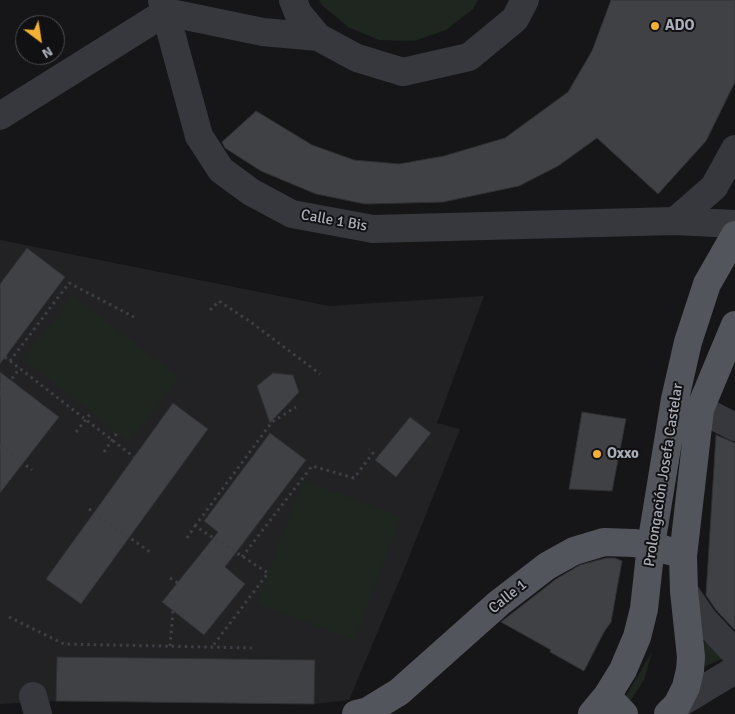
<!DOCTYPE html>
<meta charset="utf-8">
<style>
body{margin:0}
#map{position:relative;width:735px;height:714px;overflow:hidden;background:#161618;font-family:Signika,sans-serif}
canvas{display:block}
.north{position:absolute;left:15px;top:15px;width:50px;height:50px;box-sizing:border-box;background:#111113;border:1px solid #4d4f55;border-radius:50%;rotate:149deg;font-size:14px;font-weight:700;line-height:20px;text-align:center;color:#a8adb8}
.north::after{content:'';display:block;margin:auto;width:18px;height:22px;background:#f2b134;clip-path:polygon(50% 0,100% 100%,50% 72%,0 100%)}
</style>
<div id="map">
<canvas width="735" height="714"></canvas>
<div class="north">N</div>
</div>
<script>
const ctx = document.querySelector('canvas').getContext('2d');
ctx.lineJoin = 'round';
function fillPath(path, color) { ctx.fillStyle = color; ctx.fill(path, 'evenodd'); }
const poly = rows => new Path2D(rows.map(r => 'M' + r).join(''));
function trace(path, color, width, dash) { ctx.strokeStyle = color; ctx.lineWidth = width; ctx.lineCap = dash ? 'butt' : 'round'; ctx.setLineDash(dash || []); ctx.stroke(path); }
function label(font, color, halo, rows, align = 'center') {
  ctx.font = font + ' Signika,sans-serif'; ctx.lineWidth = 4; ctx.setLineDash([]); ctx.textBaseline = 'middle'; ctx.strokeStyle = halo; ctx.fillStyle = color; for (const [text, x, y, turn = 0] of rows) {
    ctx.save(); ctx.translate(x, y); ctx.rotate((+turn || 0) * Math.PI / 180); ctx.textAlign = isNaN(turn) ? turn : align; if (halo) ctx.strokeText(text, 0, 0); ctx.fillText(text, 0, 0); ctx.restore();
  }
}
const built = poly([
 [0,240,329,306,484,296,437,423,460,429,405,567,349,700,314,704,56,701,0,704]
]);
const green = poly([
 [319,0,478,0,473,9,446,30,414,41,379,40,348,27,322,5],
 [73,295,179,378,129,442,23,359],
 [303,480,401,516,355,640,256,604],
 [700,639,728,656,693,672],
 [652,652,644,680,622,714,615,714]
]);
const building = poly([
 [611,0,735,0,735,82,706,141,658,194,597,138,558,166,519,186,443,202,365,204,316,194,261,171,225,148,222,142,256,111,312,145,354,160,399,164,444,156,505,138,568,92,592,51,611,0],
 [27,248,65,277,0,364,0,284,27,248],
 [0,372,59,417,0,493,0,372],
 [273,373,293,375,299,392,270,423,257,386,273,373],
 [173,403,208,429,81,604,46,579,173,403],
 [582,412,626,419,612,491,569,489,582,412],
 [410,417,431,433,396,477,375,460,410,417],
 [270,433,306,460,225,567,245,584,204,635,162,602,218,532,204,521,270,433],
 [716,435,735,443,735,630,716,610,706,595,716,435],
 [606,558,615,558,622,561,611,622,604,632,584,671,550,652,551,650,501,622,556,579,580,565,606,558],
 [57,657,315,660,314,704,56,701,57,657]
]);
const path = poly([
 [210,310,219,301,252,323,320,374],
 [5,357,134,457],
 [10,361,69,283,134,317],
 [0,394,20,368],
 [76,432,91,413],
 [0,446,32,470],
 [104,452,117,433],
 [89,509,150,552],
 [195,526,272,422,296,407],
 [187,538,195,526,268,573,212,647],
 [242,557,312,466,354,478,373,453,369,449],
 [170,578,178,583],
 [9,617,64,644,254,648],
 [170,646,173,611]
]);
const minor = poly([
 [162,0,199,136,221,170,251,192,292,214,373,229,675,221,735,224],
 [293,0,298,13,318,37,357,58,403,72,469,57,515,19,525,0],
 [166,12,263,32,318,37],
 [0,116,166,12],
 [675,221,714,187,735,149],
 [700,409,735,427],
 [684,591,704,620,735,653],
 [33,696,38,714],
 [677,705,735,670]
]);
const major = poly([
 [607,696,624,714],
 [356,714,368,711,399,692,499,603,547,566,574,551,604,542,634,543,651,545,669,551],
 [592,714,607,696,623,670,637,637,644,609,651,545,675,399,688,342,707,284,735,235],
 [668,714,677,705,686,687,690,670,691,657,684,591,683,556,700,409,735,325]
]);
const markers = [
 [655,26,5,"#f2b134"],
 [597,454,5,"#f2b134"]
];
const poiNames = [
 ["ADO",665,26],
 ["Oxxo",607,454]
];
const streetNames = [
 ["Calle 1 Bis",334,221,10],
 ["Prolongación Josefa Castelar",664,475,-81],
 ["Calle 1",508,597,-39]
];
fillPath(built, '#222225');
fillPath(green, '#1e261f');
fillPath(building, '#404145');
trace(building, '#303034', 1);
trace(path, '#3d3f44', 3, [2.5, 4]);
trace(minor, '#37383d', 28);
trace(major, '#53555c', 28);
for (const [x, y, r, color] of markers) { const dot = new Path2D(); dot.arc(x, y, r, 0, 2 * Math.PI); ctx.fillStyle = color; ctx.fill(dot); trace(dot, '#111113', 2); }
label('bold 15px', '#a8adb8', '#111113', poiNames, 'left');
label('15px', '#a8adb8', '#111113', streetNames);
</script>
